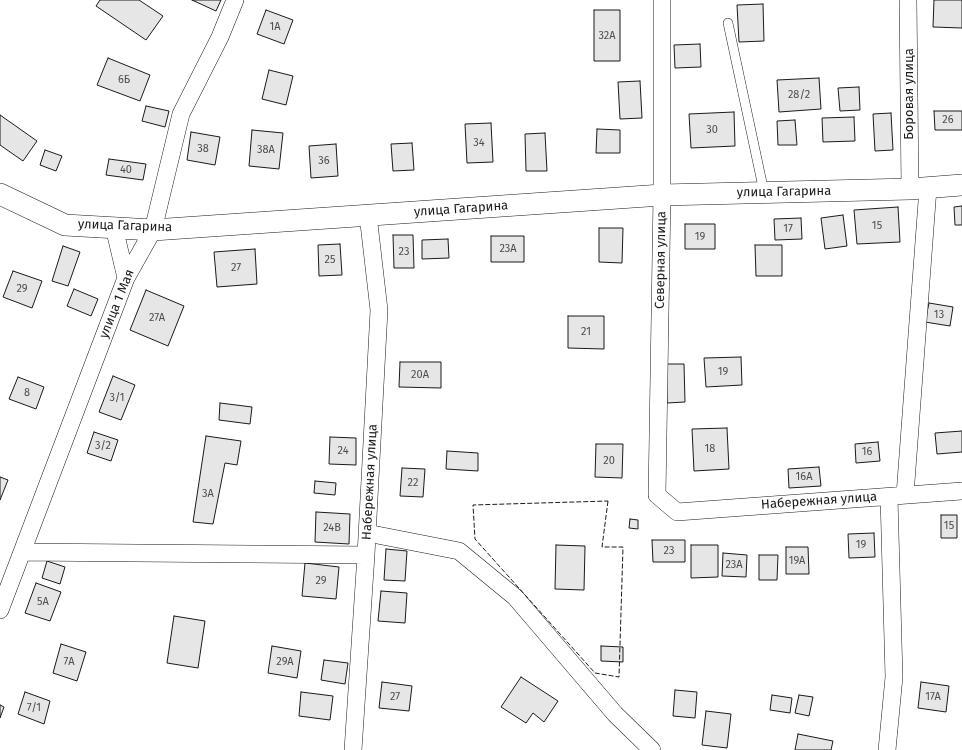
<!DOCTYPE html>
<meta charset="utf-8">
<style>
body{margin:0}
canvas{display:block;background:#fff}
</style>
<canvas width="962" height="750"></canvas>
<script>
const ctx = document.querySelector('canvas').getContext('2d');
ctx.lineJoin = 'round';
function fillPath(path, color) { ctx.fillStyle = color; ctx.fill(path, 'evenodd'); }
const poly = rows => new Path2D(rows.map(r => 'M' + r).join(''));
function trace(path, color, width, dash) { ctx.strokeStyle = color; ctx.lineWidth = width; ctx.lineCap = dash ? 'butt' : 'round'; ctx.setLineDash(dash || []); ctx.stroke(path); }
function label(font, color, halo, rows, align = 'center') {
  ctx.font = font + ' "Fira Sans",sans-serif'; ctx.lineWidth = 3; ctx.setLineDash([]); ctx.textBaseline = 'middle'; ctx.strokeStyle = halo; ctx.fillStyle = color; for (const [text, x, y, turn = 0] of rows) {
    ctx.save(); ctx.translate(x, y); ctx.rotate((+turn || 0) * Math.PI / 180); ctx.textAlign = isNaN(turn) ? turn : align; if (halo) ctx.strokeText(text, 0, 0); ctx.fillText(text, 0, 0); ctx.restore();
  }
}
const building = poly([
 [100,0,139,0,163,16,146,40,96,6,100,0],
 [192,0,221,0,216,11,192,0],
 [934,0,962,0,962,28,933,27,934,0],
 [763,4,764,41,739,42,737,5,763,4],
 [266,10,293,20,284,44,257,34,266,10],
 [594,10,620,10,620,61,594,61,594,10],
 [700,44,701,67,675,68,674,45,700,44],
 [108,58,150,75,140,101,97,85,108,58],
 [269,70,293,76,286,105,262,99,269,70],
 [819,78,821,109,779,112,777,80,819,78],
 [640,81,642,118,620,119,618,82,640,81],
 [859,87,860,110,840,111,838,88,859,87],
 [146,106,169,111,165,127,142,121,146,106],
 [934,111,962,111,962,130,935,130,934,111],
 [734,112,735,146,691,148,689,114,734,112],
 [891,113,893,150,875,151,873,114,891,113],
 [0,115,37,141,23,161,0,145,0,115],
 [854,117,855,141,823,142,822,118,854,117],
 [795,120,797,145,778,145,777,121,795,120],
 [491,123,493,162,467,163,465,124,491,123],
 [597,129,620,130,620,153,596,153,597,129],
 [252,130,283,133,279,169,249,166,252,130],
 [191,132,220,137,215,165,187,160,191,132],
 [545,133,547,171,526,171,525,134,545,133],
 [412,143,414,170,393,171,391,144,412,143],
 [336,144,338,176,311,178,309,146,336,144],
 [45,150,62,156,56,171,40,165,45,150],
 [109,159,146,164,143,180,106,175,109,159],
 [962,206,962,225,955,225,954,207,962,206],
 [898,207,900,242,857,244,854,210,898,207],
 [843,215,847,246,825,249,821,218,843,215],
 [801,218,802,239,775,240,774,219,801,218],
 [685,224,715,224,715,249,685,249,685,224],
 [599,228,623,228,622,263,599,262,599,228],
 [393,235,413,235,414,268,394,268,393,235],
 [491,236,524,236,524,262,491,262,491,236],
 [448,239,449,258,422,259,422,240,448,239],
 [340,244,342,275,319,276,318,245,340,244],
 [755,245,782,245,782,276,756,276,755,245],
 [63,246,80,252,68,286,52,281,63,246],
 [255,249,257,284,217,287,214,252,255,249],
 [13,271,42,281,32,308,3,297,13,271],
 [74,289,98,299,91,316,67,306,74,289],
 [146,290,184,306,168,346,130,330,146,290],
 [929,303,953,307,950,326,925,322,929,303],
 [568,316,604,316,604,349,568,348,568,316],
 [741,357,742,385,706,387,704,358,741,357],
 [400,362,441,362,441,388,399,387,400,362],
 [666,364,684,364,685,402,667,403,666,364],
 [113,376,135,385,121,420,99,412,113,376],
 [18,377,44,387,36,409,9,399,18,377],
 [220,403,252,407,250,424,219,420,220,403],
 [727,428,729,469,694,471,692,429,727,428],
 [962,431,962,452,937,454,935,433,962,431],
 [94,432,118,440,111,461,87,453,94,432],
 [206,436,241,441,237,465,225,463,213,524,193,522,206,436],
 [330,437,356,438,356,465,329,464,330,437],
 [878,442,880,461,856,463,855,444,878,442],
 [596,444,623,444,622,478,595,477,596,444],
 [447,451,478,453,478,471,446,469,447,451],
 [819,467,821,486,789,488,788,469,819,467],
 [402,468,425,469,423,497,400,496,402,468],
 [0,477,8,480,0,500,0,477],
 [315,481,336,483,335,495,314,493,315,481],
 [316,512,350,514,349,544,315,542,316,512],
 [941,515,957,515,957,538,941,538,941,515],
 [630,519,638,520,638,529,629,528,630,519],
 [874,533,875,557,849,558,848,534,874,533],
 [652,540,685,540,685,562,653,562,652,540],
 [556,545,585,546,584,590,555,589,556,545],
 [691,545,718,545,718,577,691,578,691,545],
 [786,547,808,547,809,574,786,574,786,547],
 [386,549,407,551,405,581,384,580,386,549],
 [723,553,747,555,746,577,722,576,723,553],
 [759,555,778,555,777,580,759,580,759,555],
 [47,561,65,567,60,584,42,578,47,561],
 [305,563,339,567,336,599,302,596,305,563],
 [36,583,61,592,50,621,25,613,36,583],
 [381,591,407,593,405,623,378,621,381,591],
 [174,616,205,621,198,668,167,663,174,616],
 [61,644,86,652,77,681,53,673,61,644],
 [272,646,301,651,297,678,268,673,272,646],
 [601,646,623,647,623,662,601,661,601,646],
 [324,660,348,663,345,684,321,680,324,660],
 [521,677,558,701,544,722,533,713,526,723,501,707,521,677],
 [382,682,412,686,409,711,379,708,382,682],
 [921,682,949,686,946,712,918,708,921,682],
 [675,690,697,692,695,718,673,716,675,690],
 [25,692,50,701,44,724,18,714,25,692],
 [301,692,333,696,330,720,299,716,301,692],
 [772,695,792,698,790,713,770,710,772,695],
 [799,695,813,697,809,716,795,713,799,695],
 [0,705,4,707,0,718,0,705],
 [706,711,731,714,727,748,702,745,706,711],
 [798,734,833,741,831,750,795,750,798,734]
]);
const service = poly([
 [728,23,764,192]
]);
const minor = poly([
 [662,0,662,195,657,495,677,512,962,491],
 [908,0,910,189],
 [114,227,126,278],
 [905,495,928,188],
 [367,533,459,551,515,597,615,714,652,750],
 [22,552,366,555],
 [0,610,22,552,126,278,153,230,181,114,220,37,235,0],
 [353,750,366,555,379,310,368,215],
 [887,750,894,677,889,497]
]);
const tertiary = poly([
 [0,194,65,225,153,230,662,195,910,189,962,185]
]);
const fence = poly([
 [608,501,602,547,623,547,619,677,595,673,475,539,473,505,608,501]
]);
const numberNames = [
 ["1А",275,27],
 ["32А",607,36],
 ["6Б",124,80],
 ["28/2",799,95],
 ["26",948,120],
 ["30",712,130],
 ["34",479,143],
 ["38",203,149],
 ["38А",266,150],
 ["36",324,161],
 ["40",126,170],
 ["15",877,226],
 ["17",788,229],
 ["19",700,237],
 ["23А",508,249],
 ["23",404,252],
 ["25",330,260],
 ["27",236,268],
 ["29",22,289],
 ["13",939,315],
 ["27А",157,318],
 ["21",586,332],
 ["19",723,372],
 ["20А",420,375],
 ["8",27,393],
 ["3/1",117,398],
 ["3/2",103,446],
 ["18",710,449],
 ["24",343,451],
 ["16",867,452],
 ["20",609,461],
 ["16А",804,477],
 ["22",413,483],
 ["3А",208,494],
 ["15",949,526],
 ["24В",332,528],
 ["19",861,545],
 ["23",669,551],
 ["19А",797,561],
 ["23А",734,565],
 ["29",321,581],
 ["5А",43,602],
 ["7А",69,662],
 ["29А",285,662],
 ["27",395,697],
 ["17А",933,697],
 ["7/1",34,708]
];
const streetNames = [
 ["Боровая улица",909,94,-90],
 ["улица Гагарина",784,192,-1],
 ["улица Гагарина",461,209,-4],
 ["улица Гагарина",125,226,2],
 ["Северная улица",661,260,-89],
 ["улица 1 Мая",117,304,-68],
 ["Набережная улица",370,482,-87],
 ["Набережная улица",819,501,-4]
];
fillPath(building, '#e6e6e6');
trace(building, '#1a1a1a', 1);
trace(service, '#1a1a1a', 10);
trace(minor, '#1a1a1a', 18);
trace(tertiary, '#1a1a1a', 22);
trace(service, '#fff', 9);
trace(minor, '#fff', 17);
trace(tertiary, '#fff', 21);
trace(fence, '#1a1a1a', 1, [5, 2]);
label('11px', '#4d4d4d', null, numberNames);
label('13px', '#1a1a1a', '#fff', streetNames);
</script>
